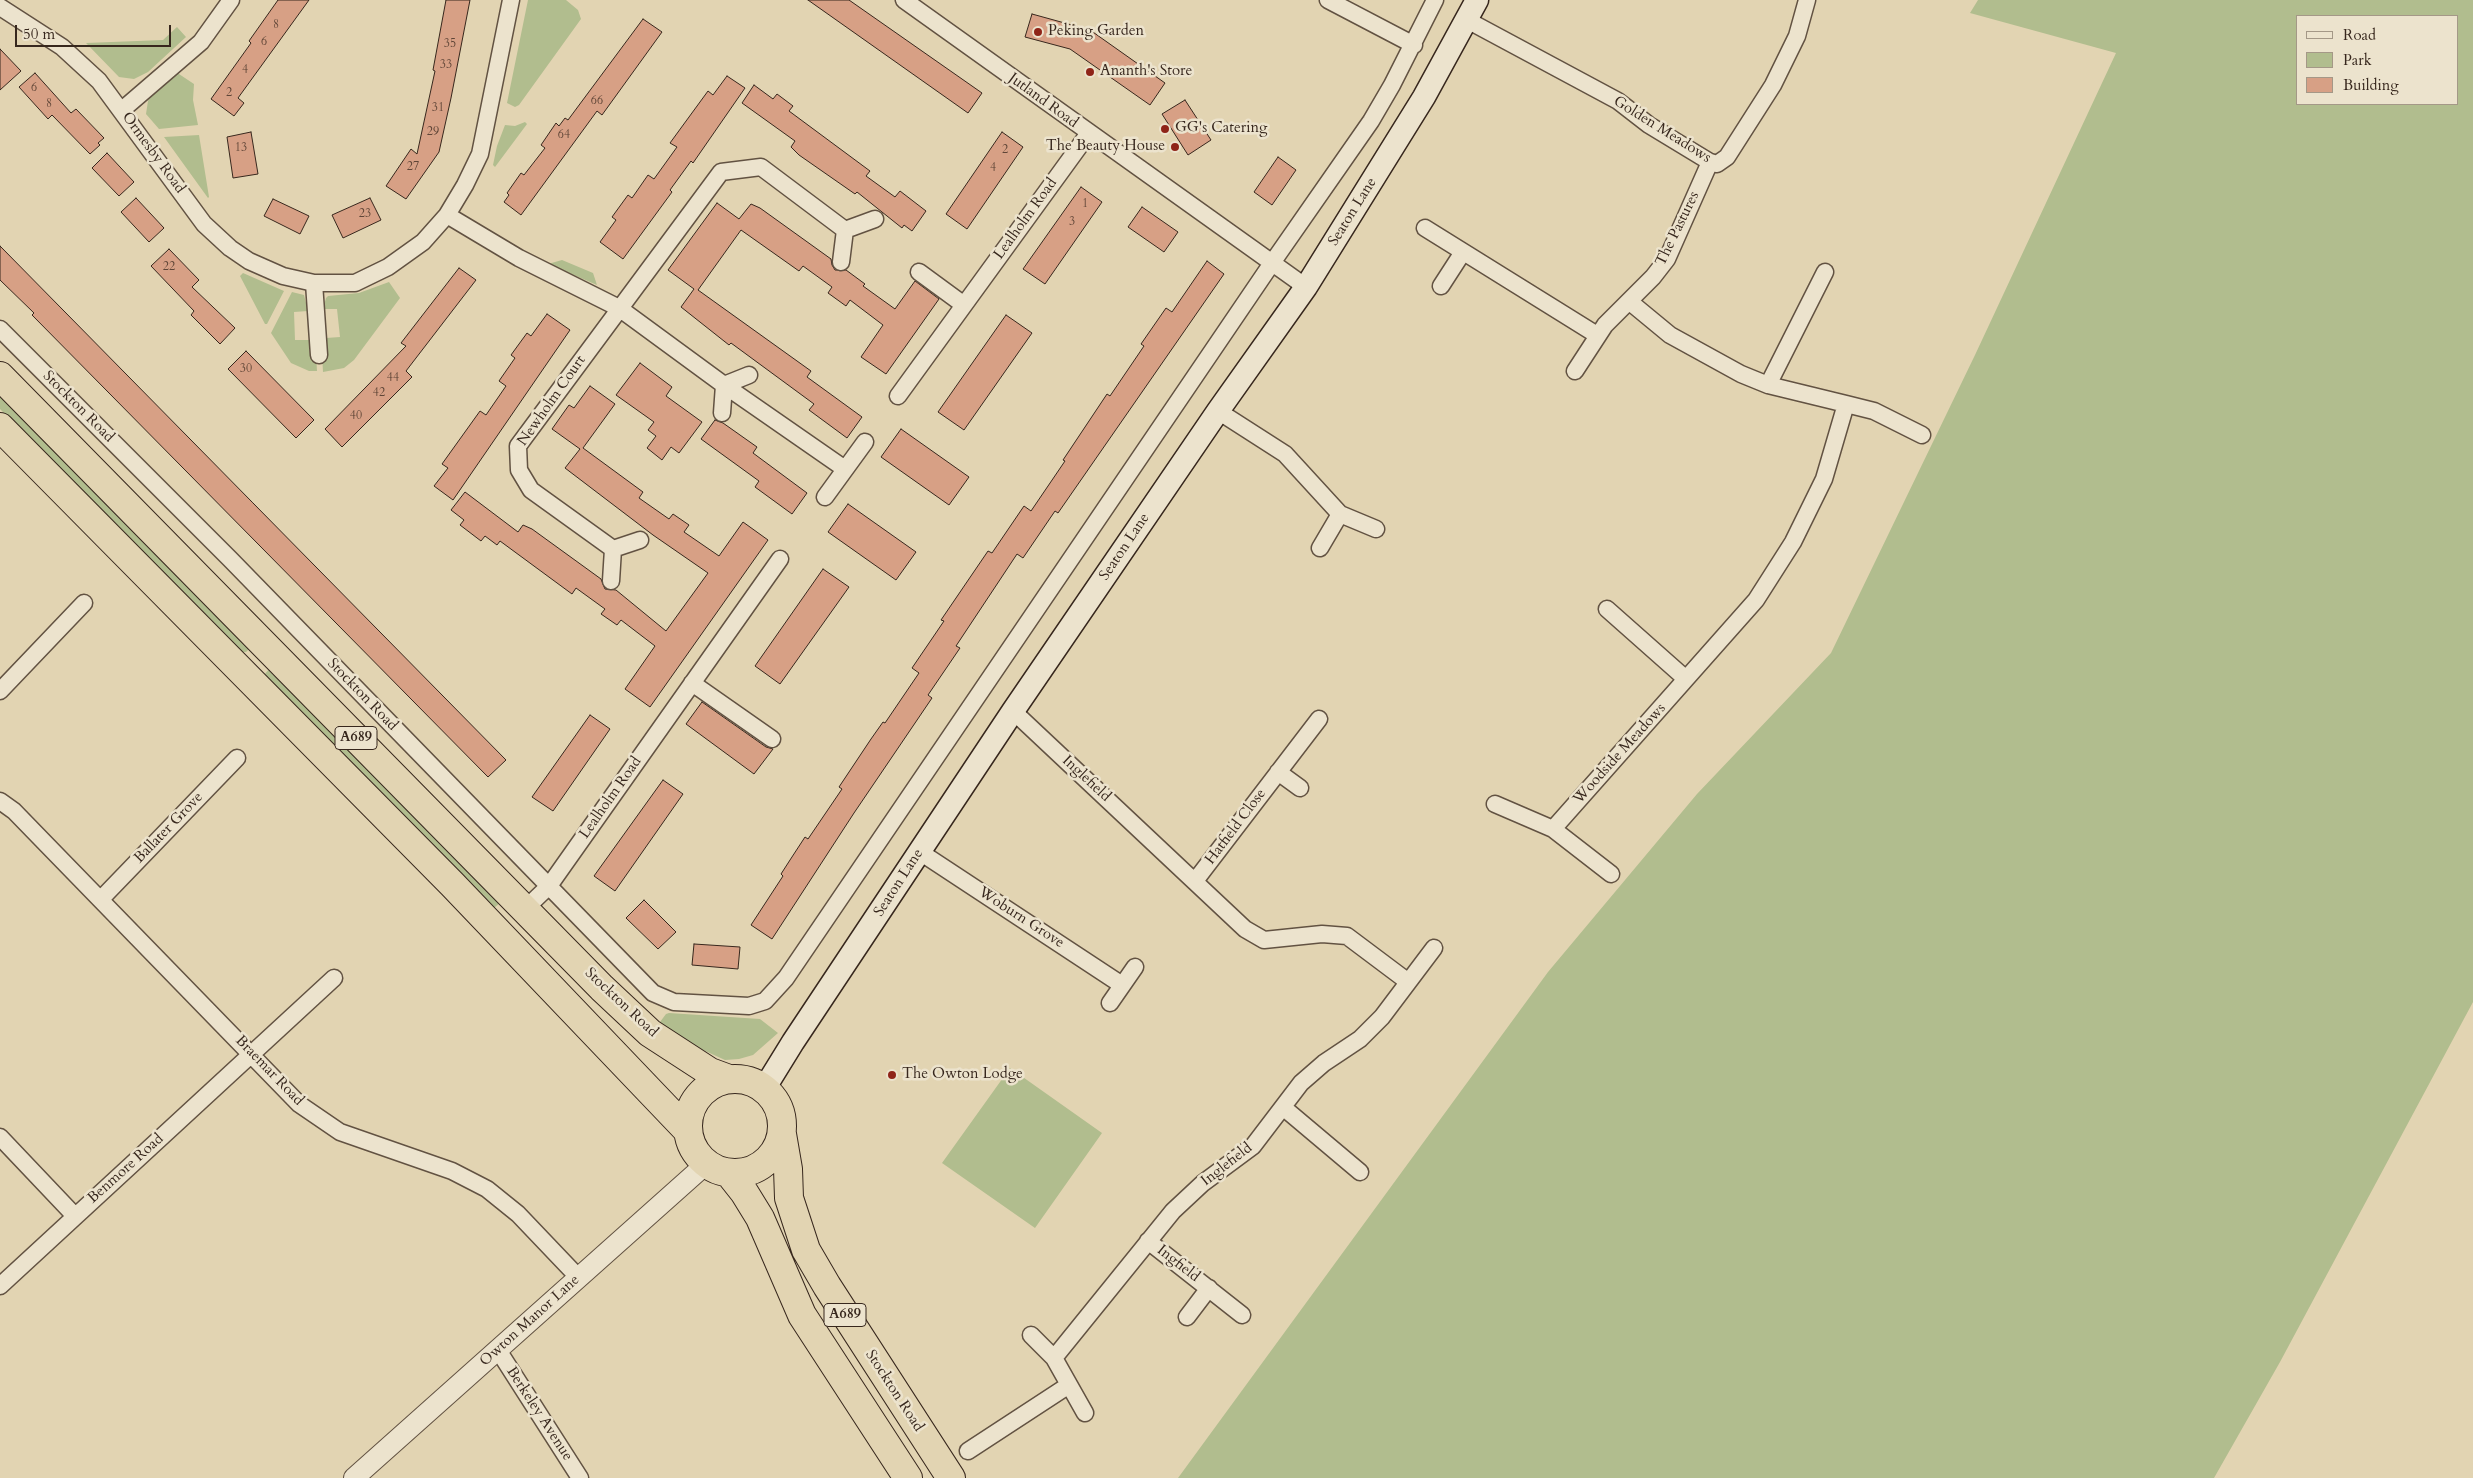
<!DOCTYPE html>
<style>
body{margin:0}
#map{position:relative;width:2473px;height:1478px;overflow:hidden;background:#e2d4b2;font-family:Cardo,serif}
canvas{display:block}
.legend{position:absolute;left:2296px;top:15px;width:162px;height:90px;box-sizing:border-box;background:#ece3cd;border:1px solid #a49887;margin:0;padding:6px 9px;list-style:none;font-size:15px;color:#37271d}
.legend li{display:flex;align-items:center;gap:10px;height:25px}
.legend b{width:25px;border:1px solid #a49887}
.scale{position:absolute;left:15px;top:25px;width:156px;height:22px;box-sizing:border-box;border:2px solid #37271d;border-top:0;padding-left:6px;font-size:15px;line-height:18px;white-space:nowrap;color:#37271d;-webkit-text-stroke:4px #ece3cd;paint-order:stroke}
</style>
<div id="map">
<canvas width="2473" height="1478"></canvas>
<ul class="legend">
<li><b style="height:6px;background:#ece3cd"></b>Road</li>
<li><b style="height:14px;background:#b1bd8e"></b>Park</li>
<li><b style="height:14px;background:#d7a085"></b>Building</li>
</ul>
<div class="scale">50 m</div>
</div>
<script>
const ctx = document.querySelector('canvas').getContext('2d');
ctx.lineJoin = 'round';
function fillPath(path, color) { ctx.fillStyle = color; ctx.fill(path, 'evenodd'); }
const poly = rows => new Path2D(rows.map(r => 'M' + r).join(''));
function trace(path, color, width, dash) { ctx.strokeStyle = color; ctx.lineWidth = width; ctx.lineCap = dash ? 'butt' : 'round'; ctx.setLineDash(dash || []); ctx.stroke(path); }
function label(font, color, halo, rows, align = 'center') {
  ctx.font = font + ' Cardo,serif'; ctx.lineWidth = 5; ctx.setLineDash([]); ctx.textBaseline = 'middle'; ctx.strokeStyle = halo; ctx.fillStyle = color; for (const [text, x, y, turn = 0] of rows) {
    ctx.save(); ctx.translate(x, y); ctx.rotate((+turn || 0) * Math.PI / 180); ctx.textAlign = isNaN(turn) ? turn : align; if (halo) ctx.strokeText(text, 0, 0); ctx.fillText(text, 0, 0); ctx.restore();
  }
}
const green = poly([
 [528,0,566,0,578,10,581,19,519,105,515,107,507,103],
 [1978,0,2473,0,2473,1002,2280,1362,2214,1478,1178,1478,1548,972,1697,794,1831,653,1975,355,2116,53,1970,13],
 [2297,16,2457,16,2457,104,2297,104],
 [177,27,186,37,148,72,134,79,119,77,86,43,163,40],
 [176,72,194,84,193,100,198,125,159,129,146,114,148,101,151,94],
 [525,122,527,124,495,167,493,165,497,146,505,125,515,126],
 [199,135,209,197,208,198,164,137],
 [562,260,593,273,597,285,548,264],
 [243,273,284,291,267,324,265,324,240,276],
 [389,282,400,298,354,360,344,368,323,372,322,354,328,353,326,338,340,337,337,309,323,309,326,298,328,296,359,293],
 [292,292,304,295,308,311,294,312,295,340,309,340,310,355,316,355,317,371,309,371,291,363,271,333],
 [0,390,251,647,246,652,238,652,0,409],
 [271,667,501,902,494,908,263,676],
 [669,1013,760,1019,778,1033,753,1055,739,1059,725,1060,692,1045,660,1022,666,1014],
 [1010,1068,1102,1133,1035,1228,942,1163]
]);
const building = poly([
 [278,0,309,0,238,98,244,103,234,116,211,99,251,43,249,41,278,0],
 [446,0,470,0,451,98,439,152,406,199,386,186,411,149,417,154,435,71,433,70,446,0],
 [808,0,849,0,982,93,968,113,808,0],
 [1032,14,1090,30,1165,83,1150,105,1070,49,1025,37,1032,14],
 [643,19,662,32,602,115,597,111,521,215,504,202,509,195,507,193,521,173,524,175,545,148,541,145,556,123,559,126,565,118,568,120,643,19],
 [0,49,21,71,0,90,0,49],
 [35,73,71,113,76,109,104,138,98,143,100,145,90,154,52,115,48,119,19,87,35,73],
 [727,76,745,88,693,163,691,161,670,190,672,192,623,259,600,242,616,220,612,217,628,195,632,198,648,175,654,179,677,147,670,143,708,91,713,95,727,76],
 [754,85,773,99,777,94,793,106,789,111,870,171,866,176,895,197,900,191,926,211,912,231,904,225,902,228,857,192,855,194,799,155,791,147,795,141,742,103,754,85],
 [1185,100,1211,140,1188,155,1162,114,1185,100],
 [251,132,258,174,233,178,227,137,251,132],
 [1002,132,1023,147,967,229,946,214,1002,132],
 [107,153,134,182,119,196,92,168,107,153],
 [1278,157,1296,170,1272,205,1254,192,1278,157],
 [1081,187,1102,202,1045,284,1023,269,1081,187],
 [136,198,164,228,149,242,121,212,136,198],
 [370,198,381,220,343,238,332,215,370,198],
 [273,199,309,216,300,234,264,216,273,199],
 [717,203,739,219,751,204,760,208,831,259,832,265,835,270,846,270,865,284,863,286,895,309,915,281,939,299,886,374,861,357,883,325,850,300,846,306,828,293,832,287,803,266,799,271,741,230,698,290,811,371,807,377,862,417,847,438,809,410,814,404,731,343,729,345,681,307,694,289,668,270,717,203],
 [1142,207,1178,232,1164,252,1128,227,1142,207],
 [0,246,506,760,488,777,32,315,34,313,0,280,0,246],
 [169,249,199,280,192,287,235,328,220,344,191,315,194,311,151,266,169,249],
 [1207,261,1224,274,1058,513,1055,511,1023,558,1017,554,956,646,960,648,928,695,932,698,854,813,772,939,751,925,783,876,781,874,790,860,805,837,808,839,842,789,839,787,871,739,883,722,885,723,919,673,912,668,944,621,941,620,988,551,992,553,1024,506,1031,511,1065,461,1063,460,1107,394,1110,396,1144,346,1141,344,1166,308,1172,312,1207,261],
 [459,268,476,280,406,371,412,377,342,447,325,429,406,346,401,343,459,268],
 [547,314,570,330,453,500,434,486,448,468,442,464,480,411,486,415,506,386,499,381,515,358,511,355,527,333,531,336,547,314],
 [1006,315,1032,333,964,430,938,412,1006,315],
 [246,351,314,420,296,438,228,369,246,351],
 [640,363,672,387,666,396,702,422,679,453,671,447,662,460,647,448,656,436,648,430,654,422,616,395,640,363],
 [590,386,615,404,583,448,643,492,639,498,669,519,673,514,689,525,684,532,719,556,743,522,768,540,650,707,625,689,655,646,621,620,617,625,601,614,605,609,576,588,572,594,500,541,497,545,485,536,481,541,460,525,464,520,451,510,465,492,518,532,523,525,532,529,601,579,605,589,616,590,666,631,708,573,653,535,565,468,580,449,552,429,569,405,574,408,590,386],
 [715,420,723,423,757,447,753,453,807,493,792,514,755,487,759,481,701,439,715,420],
 [901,429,969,477,949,505,881,457,901,429],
 [848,504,916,552,896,580,828,532,848,504],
 [823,569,849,587,780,684,755,666,823,569],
 [702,702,766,747,773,749,754,774,686,724,702,702],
 [590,715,610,729,553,811,532,797,590,715],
 [663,780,683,794,615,891,594,876,663,780],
 [644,900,676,932,658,949,626,918,644,900],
 [694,944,740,947,738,969,692,965,694,944]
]);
const minor = poly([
 [904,0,1306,287],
 [1328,0,1414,45],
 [0,7,62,47,99,81,204,224,230,248,249,261,283,276,314,283,355,283,388,267,423,242,447,215,465,185,480,154,511,0],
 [1467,20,1618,101,1649,125,1710,162,1717,164,1727,157,1773,85,1797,36,1807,0],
 [122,110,201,42,231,0],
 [447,215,519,258,619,308,724,385,845,469],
 [1425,228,1597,335],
 [841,262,845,230,875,219],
 [919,272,964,305],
 [314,283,319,355],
 [1441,286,1463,252],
 [0,329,230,559,653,993,674,1002,749,1006,765,1001,786,978,1272,263,1371,121,1392,85,1435,0],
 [1575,371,1605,325,1653,277,1667,259,1710,162],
 [1768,385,1825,272],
 [898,396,1089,133],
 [1846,404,1874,411,1922,435],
 [1218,411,1285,454,1340,514],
 [722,413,724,385,749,375],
 [825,497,865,442],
 [1320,548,1340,514,1376,529],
 [613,549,531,490,519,470,518,446,721,172,761,167,845,230],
 [611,581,613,549,640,540],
 [1607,609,1686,679],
 [692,683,772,739],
 [0,691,84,603],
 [1013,711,1245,929,1264,940,1322,934,1347,936,1407,981],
 [1278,772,1300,788],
 [0,801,14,811,48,846,299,1104,340,1132,452,1171,487,1189,518,1214,579,1278],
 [1495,804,1553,829,1611,874],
 [1553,829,1756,600,1793,542,1824,479,1846,404,1768,385,1741,374,1670,335,1630,302],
 [920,852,1122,985],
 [1195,881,1319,719],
 [101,899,237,758],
 [525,909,549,886,780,559],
 [1110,1003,1135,967],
 [1284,1108,1360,1172],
 [0,1137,75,1216],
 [1148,1241,1242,1315],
 [0,1286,334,978],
 [1187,1317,1209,1288],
 [1031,1335,1054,1358,1085,1413],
 [498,1350,580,1478],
 [1054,1358,1173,1211,1203,1183,1253,1146,1301,1083,1324,1063,1360,1039,1382,1017,1434,948],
 [968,1451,1069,1385]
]);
const tertiary = poly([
 [354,1478,706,1164]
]);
const secondary = poly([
 [764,1089,793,1042,1013,711,1218,411,1306,287,1424,97,1477,0]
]);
const trunk = poly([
 [0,376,602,988,650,1033,710,1072,729,1079],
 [0,427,452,884,688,1131],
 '688 1126a47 47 0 1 1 94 0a47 47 0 1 1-94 0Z',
 [782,1134,788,1169,789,1198,806,1250,827,1286,951,1478],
 [729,1173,744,1192,760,1218,802,1315,908,1478]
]);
const markers = [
 [1038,32,5,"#8f2418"],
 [1090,72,5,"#8f2418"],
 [1165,129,5,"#8f2418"],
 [1175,147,5,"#8f2418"],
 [892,1075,5,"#8f2418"]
];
const numberNames = [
 ["8",276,25],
 ["6",264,42],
 ["35",450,44],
 ["33",446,65],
 ["4",245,70],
 ["6",34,88],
 ["2",229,93],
 ["66",597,101],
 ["8",49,104],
 ["31",438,108],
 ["29",433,132],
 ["64",564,135],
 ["13",241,148],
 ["2",1005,150],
 ["27",413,167],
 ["4",993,168],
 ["1",1085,204],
 ["23",365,214],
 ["3",1072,222],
 ["22",169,267],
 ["30",246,369],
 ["44",393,378],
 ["42",379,393],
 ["40",356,416]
];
const shields = [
 [356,738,42],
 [845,1315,42]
];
const shieldNames = [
 ["A689",356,738],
 ["A689",845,1315]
];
const poiNames = [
 ["Peking Garden",1048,32],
 ["Ananth's Store",1100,72],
 ["GG's Catering",1175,129],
 ["The Beauty House",1165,147,"right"],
 ["The Owton Lodge",902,1075]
];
const streetNames = [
 ["Jutland Road",1043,101,36],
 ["Golden Meadows",1662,130,32],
 ["Ormesby Road",153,153,54],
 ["Seaton Lane",1353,212,-58],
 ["Lealholm Road",1026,219,-54],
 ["The Pastures",1678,229,-64],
 ["Newholm Court",552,401,-55],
 ["Stockton Road",78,407,45],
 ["Seaton Lane",1125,547,-56],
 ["Stockton Road",362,695,46],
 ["Woodside Meadows",1620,754,-48],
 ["Inglefield",1086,779,43],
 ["Lealholm Road",611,798,-55],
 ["Hatfield Close",1236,827,-53],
 ["Ballater Grove",169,828,-46],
 ["Seaton Lane",899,883,-57],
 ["Woburn Grove",1021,918,33],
 ["Stockton Road",621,1003,43],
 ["Braemar Road",269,1071,46],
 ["Inglefield",1227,1165,-38],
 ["Benmore Road",126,1169,-42],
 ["Ingfield",1178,1264,38],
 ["Owton Manor Lane",530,1321,-42],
 ["Stockton Road",894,1391,57],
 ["Berkeley Avenue",539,1414,57]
];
fillPath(green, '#b1bd8e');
fillPath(building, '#d7a085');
trace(building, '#37271d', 1);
trace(minor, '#625242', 19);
trace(tertiary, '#625242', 22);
trace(secondary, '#37271d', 25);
trace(trunk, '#37271d', 30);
trace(minor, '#ece3cd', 16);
trace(tertiary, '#ece3cd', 20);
trace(secondary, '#ece3cd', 22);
trace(trunk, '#e2d4b2', 28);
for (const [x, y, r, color] of markers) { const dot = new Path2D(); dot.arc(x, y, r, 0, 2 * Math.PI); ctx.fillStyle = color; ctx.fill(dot); trace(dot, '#ece3cd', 2); }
label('12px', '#5f4537', null, numberNames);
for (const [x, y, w] of shields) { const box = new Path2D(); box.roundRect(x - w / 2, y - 11.5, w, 23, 4); ctx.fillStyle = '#ece3cd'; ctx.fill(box); trace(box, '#37271d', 1); }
label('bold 14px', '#37271d', null, shieldNames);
label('15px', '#37271d', '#ece3cd', poiNames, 'left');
label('15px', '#37271d', '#ece3cd', streetNames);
</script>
